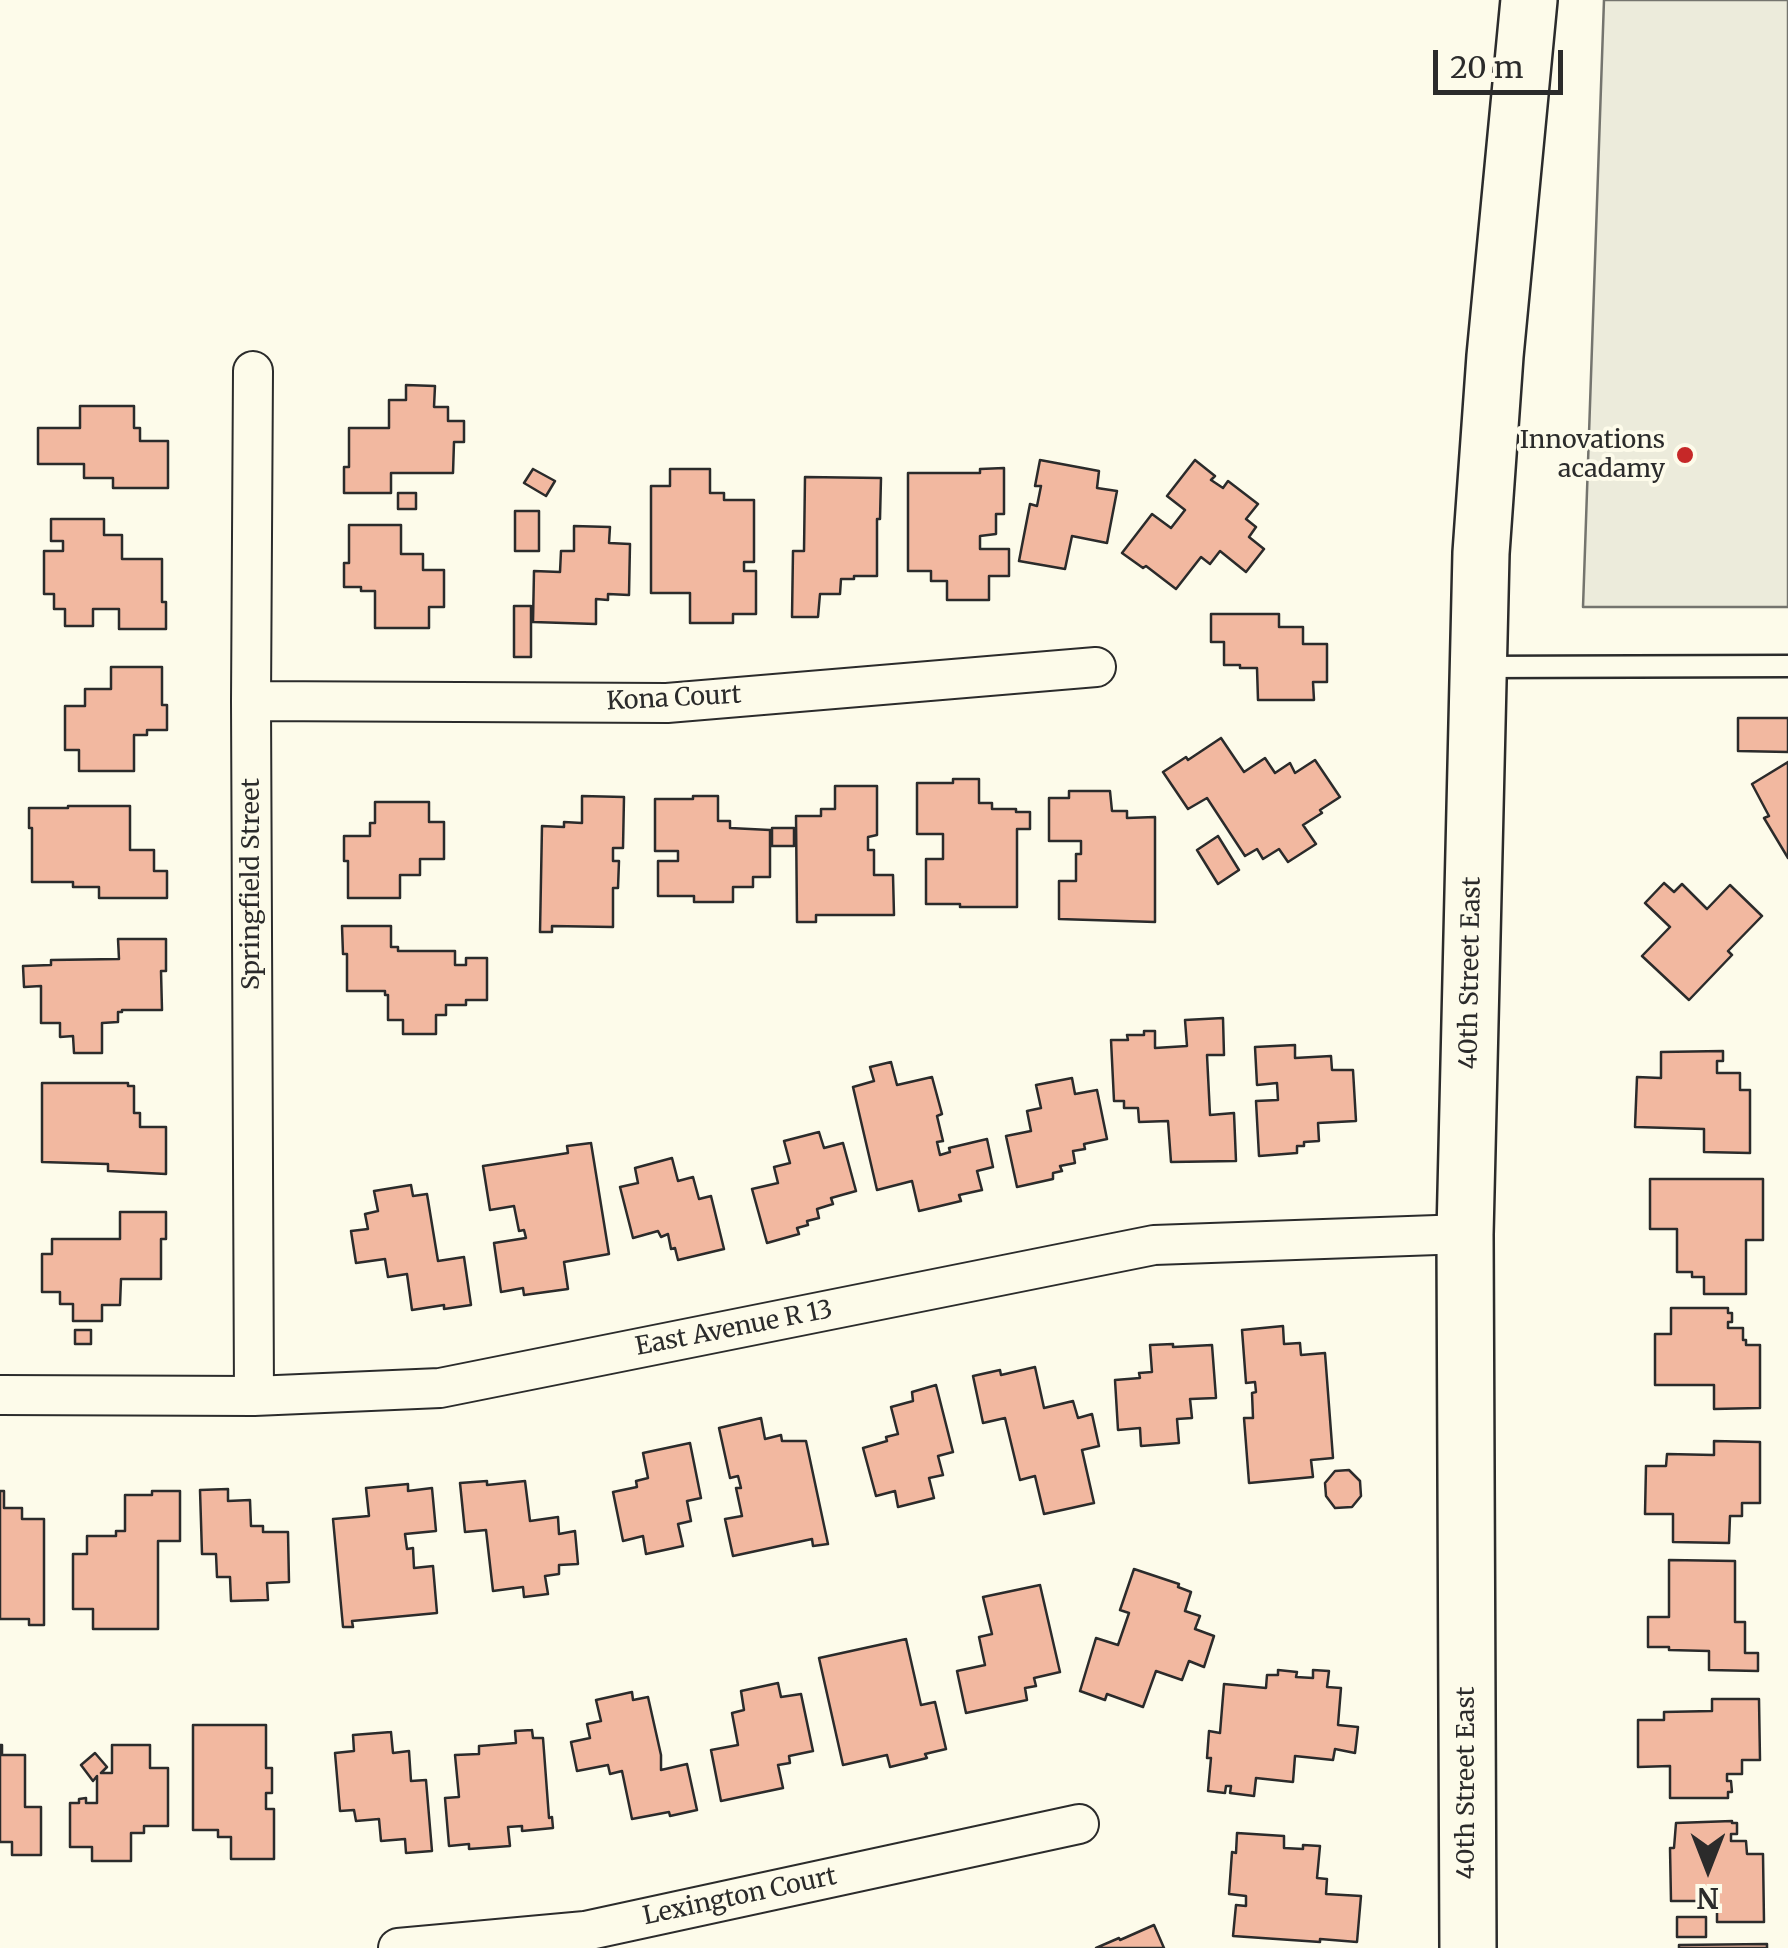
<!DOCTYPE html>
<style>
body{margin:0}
#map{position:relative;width:1788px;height:1948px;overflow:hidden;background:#fdfbea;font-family:Merriweather,serif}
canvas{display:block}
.north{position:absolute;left:1658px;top:1818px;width:100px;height:100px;-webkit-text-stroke:8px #fdfbea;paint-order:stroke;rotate:180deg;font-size:28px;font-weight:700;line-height:40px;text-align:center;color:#2b2b2b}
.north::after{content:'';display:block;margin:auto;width:35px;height:45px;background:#2b2b2b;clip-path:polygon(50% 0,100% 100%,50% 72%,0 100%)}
.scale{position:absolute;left:1433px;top:50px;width:130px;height:45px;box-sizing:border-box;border:5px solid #2b2b2b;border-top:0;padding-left:12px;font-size:30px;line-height:35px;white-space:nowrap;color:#2b2b2b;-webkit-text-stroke:8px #fdfbea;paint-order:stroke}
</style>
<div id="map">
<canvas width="1788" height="1948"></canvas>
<div class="north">N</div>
<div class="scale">20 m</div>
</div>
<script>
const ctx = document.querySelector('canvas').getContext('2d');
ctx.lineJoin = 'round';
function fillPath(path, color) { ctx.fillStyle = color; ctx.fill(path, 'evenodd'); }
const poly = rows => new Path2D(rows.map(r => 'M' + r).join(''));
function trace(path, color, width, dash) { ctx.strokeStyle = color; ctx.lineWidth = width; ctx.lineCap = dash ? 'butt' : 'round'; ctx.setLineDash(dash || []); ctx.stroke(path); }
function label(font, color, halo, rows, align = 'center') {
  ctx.font = font + ' Merriweather,serif'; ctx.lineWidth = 8; ctx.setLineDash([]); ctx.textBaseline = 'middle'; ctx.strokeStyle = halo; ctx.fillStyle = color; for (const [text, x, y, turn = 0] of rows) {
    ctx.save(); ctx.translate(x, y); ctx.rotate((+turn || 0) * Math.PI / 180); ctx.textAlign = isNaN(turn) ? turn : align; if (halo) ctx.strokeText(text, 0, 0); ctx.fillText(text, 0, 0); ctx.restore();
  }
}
const green = poly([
 [1604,0,1788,0,1788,607,1583,607,1604,0]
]);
const building = poly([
 [406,385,435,386,434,407,448,407,448,421,464,421,464,442,454,442,453,473,391,473,391,493,344,493,344,467,349,467,349,428,389,428,389,400,406,400,406,385],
 [80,406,134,406,134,428,140,428,140,441,168,441,168,488,113,488,113,478,84,478,84,464,38,464,38,428,80,428,80,406],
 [1040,460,1099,471,1097,488,1117,491,1107,543,1072,536,1065,569,1019,561,1030,504,1037,506,1041,486,1035,486,1040,460],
 [1195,460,1215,476,1211,480,1223,488,1228,481,1258,504,1246,519,1256,527,1249,537,1264,549,1246,572,1220,551,1210,564,1201,557,1176,589,1146,566,1143,568,1122,553,1152,514,1171,528,1185,510,1167,496,1195,460],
 [1004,468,1004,514,996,514,996,534,980,536,980,549,1009,549,1009,576,989,576,989,600,947,600,947,581,931,581,931,571,908,571,908,473,980,473,980,469,1004,468],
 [533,469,555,481,546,496,524,483,533,469],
 [670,469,710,469,710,493,724,493,724,500,754,500,754,562,744,562,744,571,756,571,756,614,733,614,733,623,690,623,690,593,651,593,651,486,670,486,670,469],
 [805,477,881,478,880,519,877,519,877,576,854,576,854,579,841,579,840,594,820,594,818,617,792,617,793,551,804,551,805,477],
 [398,493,416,493,416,509,398,509,398,493],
 [515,511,539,511,539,551,515,551,515,511],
 [51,519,104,519,104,535,122,535,122,559,162,559,162,602,166,602,166,629,119,629,119,609,93,609,93,626,65,626,65,609,54,609,54,594,44,594,44,551,63,551,63,541,51,541,51,519],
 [349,525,401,525,401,554,423,554,423,570,444,570,444,607,429,607,429,628,375,628,375,591,361,591,361,587,344,587,344,563,349,563,349,525],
 [574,526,610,527,609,543,630,544,629,595,608,594,608,600,596,599,596,624,533,622,534,571,560,572,561,551,574,551,574,526],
 [514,606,531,606,531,657,514,657,514,606],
 [1211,614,1279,614,1279,627,1303,627,1303,644,1327,644,1327,682,1313,682,1314,700,1258,700,1257,668,1240,668,1240,665,1224,665,1224,642,1211,642,1211,614],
 [111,667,162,667,162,705,167,705,167,730,147,730,147,735,134,735,134,771,79,771,79,750,65,750,65,706,85,706,85,689,111,689,111,667],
 [1738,718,1788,718,1788,752,1738,751,1738,718],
 [1221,738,1244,772,1265,758,1275,773,1290,763,1295,773,1315,760,1340,797,1320,810,1322,813,1303,825,1316,844,1288,862,1279,849,1263,859,1257,849,1245,856,1207,798,1188,809,1163,772,1186,757,1188,760,1221,738],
 [1788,762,1788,858,1764,818,1769,816,1752,784,1788,762],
 [953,779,979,779,979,803,992,803,992,809,1016,809,1016,812,1030,812,1030,829,1017,829,1017,907,960,907,960,904,926,904,926,859,943,859,943,834,917,834,917,783,953,783,953,779],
 [835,786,877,786,877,835,868,837,868,850,874,850,874,875,893,875,894,915,816,915,816,922,797,922,796,816,821,816,821,809,835,809,835,786],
 [1069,791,1110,791,1112,811,1127,811,1127,818,1155,817,1155,922,1059,919,1059,881,1076,881,1076,854,1081,854,1081,841,1049,841,1049,798,1069,798,1069,791],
 [582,796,624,797,623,848,613,848,613,861,619,861,618,888,613,888,613,927,552,926,552,932,540,932,542,826,564,827,564,822,582,823,582,796],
 [693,796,718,796,718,821,730,821,730,828,770,830,770,877,753,877,753,887,733,887,733,902,694,902,694,896,658,896,658,861,678,861,678,851,655,851,655,799,693,799,693,796],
 [375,802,429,802,429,822,444,822,444,859,420,859,420,875,400,875,400,898,348,898,348,861,344,861,344,836,370,836,370,823,375,823,375,802],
 [68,806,130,806,130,850,154,850,154,871,167,871,167,898,99,898,99,887,73,887,73,882,32,882,32,828,29,828,29,808,68,808,68,806],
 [772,828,794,828,794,846,772,846,772,828],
 [1218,836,1239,870,1218,884,1197,850,1218,836],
 [1664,883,1674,892,1682,884,1707,909,1730,885,1762,916,1728,951,1732,955,1689,1000,1642,956,1670,927,1645,903,1664,883],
 [342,926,391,926,391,947,398,947,398,951,455,951,455,965,466,965,466,958,487,958,487,1000,466,1000,466,1005,446,1005,446,1015,436,1015,436,1034,403,1034,403,1020,388,1020,388,995,385,995,385,991,347,991,347,954,343,954,342,926],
 [118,939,166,939,166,971,161,971,162,1010,122,1010,122,1012,118,1012,118,1022,102,1023,102,1053,74,1053,73,1036,60,1037,60,1023,41,1023,41,986,24,987,23,966,51,965,51,960,119,959,118,939],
 [1223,1018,1224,1055,1207,1055,1210,1115,1234,1113,1236,1161,1171,1162,1168,1121,1139,1122,1138,1108,1124,1108,1124,1101,1114,1101,1111,1040,1128,1040,1127,1035,1144,1035,1144,1031,1155,1031,1155,1048,1187,1046,1185,1020,1223,1018],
 [1295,1045,1295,1058,1331,1056,1332,1070,1353,1070,1356,1121,1318,1123,1319,1141,1304,1142,1304,1146,1297,1146,1297,1153,1259,1156,1256,1101,1278,1100,1277,1083,1257,1085,1255,1047,1295,1045],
 [1723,1051,1723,1061,1717,1061,1717,1073,1740,1073,1740,1090,1750,1090,1750,1153,1704,1152,1704,1129,1635,1127,1637,1077,1661,1078,1661,1052,1723,1051],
 [891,1062,897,1085,932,1077,942,1114,937,1116,943,1141,937,1142,940,1155,950,1152,949,1148,987,1139,993,1167,977,1171,982,1190,959,1195,961,1201,919,1211,912,1181,877,1190,853,1087,874,1081,870,1067,891,1062],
 [1072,1078,1075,1094,1097,1090,1107,1139,1084,1144,1085,1149,1073,1151,1075,1163,1060,1166,1062,1171,1053,1173,1053,1179,1017,1187,1006,1136,1031,1131,1027,1111,1041,1108,1036,1085,1072,1078],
 [42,1083,128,1083,128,1086,134,1086,134,1113,140,1113,140,1127,166,1127,166,1174,108,1171,108,1164,42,1162,42,1083],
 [819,1132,824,1148,843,1143,856,1191,831,1198,833,1204,817,1209,819,1218,807,1221,808,1225,797,1228,799,1234,767,1243,752,1189,778,1183,774,1167,790,1163,784,1141,819,1132],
 [591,1143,609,1254,564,1262,568,1289,524,1295,523,1288,501,1292,494,1243,526,1238,524,1230,519,1231,514,1206,490,1210,483,1166,568,1153,567,1146,591,1143],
 [672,1158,678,1181,693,1177,699,1199,711,1196,724,1249,678,1260,675,1248,671,1249,668,1234,661,1237,658,1231,633,1238,620,1187,638,1183,635,1168,672,1158],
 [1650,1179,1763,1179,1763,1240,1746,1240,1746,1294,1704,1294,1704,1277,1692,1277,1692,1272,1677,1272,1677,1229,1650,1229,1650,1179],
 [411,1185,413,1196,427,1194,438,1261,464,1257,471,1305,444,1309,444,1305,412,1310,407,1274,388,1277,385,1259,356,1263,351,1231,368,1229,365,1214,378,1211,374,1191,411,1185],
 [120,1212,166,1212,166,1239,161,1239,161,1279,121,1279,120,1305,102,1305,102,1321,73,1321,73,1304,60,1304,60,1292,42,1292,42,1254,52,1254,52,1239,120,1239,120,1212],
 [1671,1308,1728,1308,1728,1313,1732,1313,1732,1322,1728,1322,1728,1328,1743,1328,1743,1340,1746,1340,1746,1345,1760,1345,1760,1408,1714,1409,1714,1385,1655,1385,1655,1334,1671,1334,1671,1308],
 [1283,1326,1284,1344,1300,1343,1301,1355,1325,1353,1333,1458,1311,1460,1313,1477,1249,1483,1244,1418,1253,1418,1252,1393,1256,1392,1255,1382,1246,1383,1242,1330,1283,1326],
 [75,1330,91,1330,91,1344,75,1344,75,1330],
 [1173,1344,1173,1347,1212,1345,1216,1398,1190,1399,1192,1418,1177,1419,1179,1443,1141,1446,1140,1428,1118,1430,1115,1380,1140,1378,1139,1373,1152,1372,1150,1345,1173,1344],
 [1035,1367,1044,1408,1073,1401,1078,1418,1092,1414,1099,1446,1082,1450,1094,1503,1044,1514,1035,1476,1020,1480,1005,1418,983,1423,973,1376,1000,1370,1001,1375,1035,1367],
 [936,1385,953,1452,938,1456,943,1475,929,1478,934,1498,898,1507,895,1491,876,1496,863,1448,887,1441,886,1437,898,1434,891,1407,913,1401,912,1392,936,1385],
 [761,1418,765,1439,781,1435,782,1441,806,1441,828,1544,813,1546,812,1539,733,1556,725,1519,742,1516,736,1488,741,1488,738,1476,730,1478,719,1428,761,1418],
 [1714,1441,1760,1442,1760,1503,1742,1503,1742,1516,1730,1516,1729,1543,1673,1542,1673,1514,1645,1514,1646,1466,1666,1466,1667,1454,1714,1455,1714,1441],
 [690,1443,701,1498,687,1501,691,1521,678,1524,683,1546,646,1554,643,1536,623,1541,613,1492,637,1487,636,1481,648,1478,643,1453,690,1443],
 [1349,1470,1360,1481,1361,1496,1352,1507,1335,1508,1326,1496,1325,1483,1335,1471,1349,1470],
 [487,1481,487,1485,525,1481,530,1521,558,1517,559,1534,575,1531,578,1564,559,1565,559,1574,545,1576,548,1594,524,1597,523,1587,493,1591,486,1530,465,1532,460,1483,487,1481],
 [408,1484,408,1491,432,1488,436,1531,405,1534,407,1549,413,1548,414,1568,433,1566,437,1613,352,1621,353,1627,343,1627,333,1519,369,1516,366,1488,408,1484],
 [228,1489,228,1501,250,1500,251,1526,263,1526,263,1532,288,1532,289,1582,267,1583,268,1600,231,1601,230,1577,217,1577,216,1554,202,1554,200,1490,228,1489],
 [0,1491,4,1491,4,1508,22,1508,22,1519,44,1519,44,1625,29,1625,29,1619,0,1619,0,1491],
 [152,1491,180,1491,180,1541,158,1541,158,1629,93,1629,93,1609,73,1609,73,1554,87,1554,87,1536,116,1536,116,1531,125,1531,125,1495,152,1495,152,1491],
 [1669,1560,1735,1561,1735,1622,1745,1622,1745,1653,1758,1653,1758,1671,1709,1670,1709,1651,1669,1650,1669,1647,1648,1647,1648,1617,1669,1617,1669,1560],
 [1134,1569,1179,1584,1178,1587,1191,1592,1185,1611,1200,1616,1195,1629,1214,1636,1204,1667,1189,1661,1182,1680,1156,1671,1143,1707,1107,1694,1105,1700,1080,1691,1096,1638,1118,1645,1129,1613,1120,1610,1134,1569],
 [1040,1585,1060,1672,1034,1678,1036,1686,1025,1688,1027,1700,966,1713,957,1671,985,1665,979,1637,992,1634,983,1597,1040,1585],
 [906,1639,921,1705,935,1702,946,1749,925,1754,927,1758,890,1767,887,1755,843,1765,819,1658,906,1639],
 [1278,1670,1297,1672,1296,1677,1313,1678,1313,1670,1329,1671,1327,1687,1341,1688,1338,1725,1358,1727,1355,1753,1335,1749,1333,1760,1295,1756,1293,1782,1256,1778,1254,1796,1230,1793,1231,1786,1226,1786,1225,1793,1208,1791,1211,1758,1207,1758,1209,1731,1220,1733,1224,1684,1266,1688,1267,1675,1278,1675,1278,1670],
 [778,1683,781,1697,801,1694,813,1751,789,1756,790,1763,778,1765,783,1788,721,1801,711,1750,738,1745,732,1713,744,1710,741,1691,778,1683],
 [632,1692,633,1700,648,1697,661,1755,661,1770,687,1764,697,1810,670,1816,669,1812,632,1819,622,1771,610,1774,608,1765,577,1771,571,1742,590,1738,587,1724,601,1721,596,1700,632,1692],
 [1712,1699,1759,1699,1760,1760,1742,1760,1742,1774,1727,1774,1727,1781,1731,1781,1732,1792,1728,1792,1728,1798,1670,1798,1670,1766,1638,1767,1638,1720,1664,1720,1664,1712,1712,1711,1712,1699],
 [193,1725,266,1725,266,1768,272,1768,272,1793,266,1793,266,1809,274,1809,274,1859,231,1859,231,1837,218,1837,218,1830,193,1830,193,1725],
 [532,1730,533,1738,543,1738,549,1818,552,1817,553,1828,522,1831,522,1826,508,1827,510,1846,469,1849,469,1844,449,1846,445,1798,459,1797,455,1755,479,1754,479,1746,516,1743,515,1731,532,1730],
 [391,1732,393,1753,409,1751,411,1781,426,1780,432,1851,406,1853,405,1839,381,1841,379,1819,356,1821,354,1810,340,1811,335,1753,354,1751,353,1735,391,1732],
 [0,1745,2,1745,2,1755,25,1755,25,1807,41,1807,41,1855,12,1855,12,1842,0,1842,0,1745],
 [112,1745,150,1745,150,1768,168,1768,168,1826,144,1826,144,1833,131,1833,131,1861,92,1861,92,1847,70,1847,70,1803,79,1803,79,1799,86,1798,86,1803,97,1803,97,1776,93,1781,81,1765,95,1753,107,1767,101,1773,112,1773,112,1745],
 [1732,1821,1732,1823,1737,1823,1737,1834,1731,1834,1731,1841,1746,1841,1747,1854,1763,1854,1764,1922,1717,1922,1717,1901,1671,1901,1670,1848,1674,1848,1676,1823,1732,1821],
 [1237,1833,1284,1836,1284,1848,1303,1849,1303,1845,1320,1846,1317,1878,1327,1879,1326,1894,1361,1896,1357,1942,1320,1939,1320,1942,1233,1936,1236,1905,1246,1906,1246,1896,1229,1894,1232,1852,1236,1853,1237,1833],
 [1677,1917,1706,1917,1706,1937,1677,1937,1677,1917],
 [1154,1925,1164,1948,1096,1948,1119,1938,1120,1940,1154,1925],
 [1767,1944,1767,1948,1679,1948,1679,1945,1767,1944]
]);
const service = poly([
 [1480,667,1788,666]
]);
const minor = poly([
 [253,371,251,701,254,1396],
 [251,701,667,703,1096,667],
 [0,1395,254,1396,440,1388,1154,1245,1465,1234],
 [398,1948,585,1931,1079,1824]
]);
const secondary = poly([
 [1468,1948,1465,1234,1481,553,1495,356,1529,0]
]);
const markers = [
 [1685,455,10,"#c62828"]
];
const poiNames = [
 ["Innovations",1665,441],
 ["acadamy",1665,470]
];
const streetNames = [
 ["Kona Court",674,699,-3],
 ["Springfield Street",252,884,-90],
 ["40th Street East",1471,973,-89],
 ["East Avenue R 13",734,1329,-11],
 ["40th Street East",1467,1783,-90],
 ["Lexington Court",740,1897,-12]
];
fillPath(green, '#ecebdb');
trace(green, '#74746e', 2.5);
fillPath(building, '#f2b8a0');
trace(building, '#2b2b2b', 2.5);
trace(service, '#2b2b2b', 25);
trace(minor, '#2b2b2b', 42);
trace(secondary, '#2b2b2b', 60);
trace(service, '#fdfbea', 20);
trace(minor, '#fdfbea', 38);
trace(secondary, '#fdfbea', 55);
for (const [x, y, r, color] of markers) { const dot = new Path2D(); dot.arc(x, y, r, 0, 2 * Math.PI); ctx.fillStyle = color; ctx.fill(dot); trace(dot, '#fdfbea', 4); }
label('25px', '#2b2b2b', '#fdfbea', poiNames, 'right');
label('25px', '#2b2b2b', '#fdfbea', streetNames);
</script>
